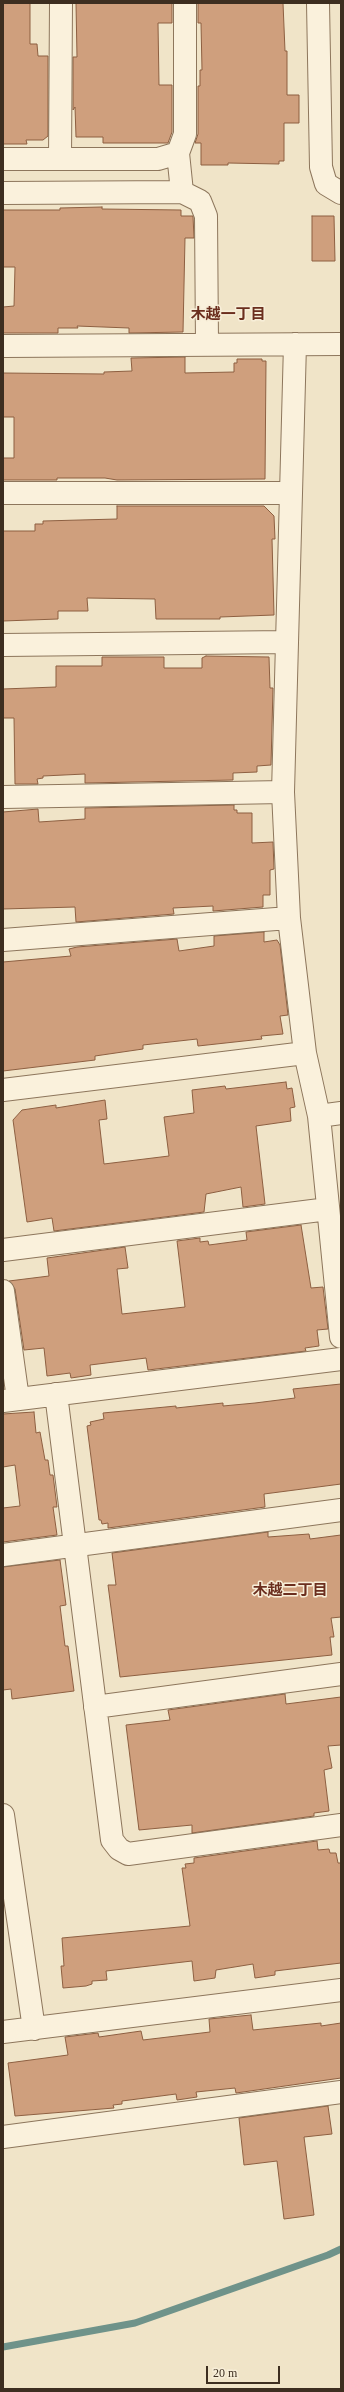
<!DOCTYPE html>
<meta charset="utf-8">
<style>
body{margin:0}
#map{position:relative;width:344px;height:2392px;overflow:hidden;background:#f0e4c8;font-family:"Times New Roman",serif}
canvas{display:block}
.frame{position:absolute;inset:0;border:4px solid #3d2e20;pointer-events:none}
.scale{position:absolute;left:206px;top:2366px;width:74px;height:18px;box-sizing:border-box;border:2px solid #3d2e20;border-top:0;padding-left:5px;font-size:12px;line-height:14px;white-space:nowrap;color:#3d2e20;-webkit-text-stroke:3px #f7eed8;paint-order:stroke}
</style>
<div id="map">
<canvas width="344" height="2392"></canvas>
<div class="frame"></div>
<div class="scale">20 m</div>
</div>
<script>
const ctx = document.querySelector('canvas').getContext('2d');
ctx.lineJoin = 'round';
const poly = rows => new Path2D(rows.map(r => 'M' + r).join(''));
function trace(path, color, width, dash) { ctx.strokeStyle = color; ctx.lineWidth = width; ctx.lineCap = dash ? 'butt' : 'round'; ctx.setLineDash(dash || []); ctx.stroke(path); }
function fillPath(path, color) { ctx.fillStyle = color; ctx.fill(path, 'evenodd'); }
function label(font, color, halo, rows, align = 'center') {
  ctx.font = font + ' "Times New Roman","Noto Sans JP",serif'; ctx.lineWidth = 3; ctx.setLineDash([]); ctx.textBaseline = 'middle'; ctx.strokeStyle = halo; ctx.fillStyle = color; for (const [text, x, y, turn = 0] of rows) {
    ctx.save(); ctx.translate(x, y); ctx.rotate((+turn || 0) * Math.PI / 180); ctx.textAlign = isNaN(turn) ? turn : align; if (halo) ctx.strokeText(text, 0, 0); ctx.fillText(text, 0, 0); ctx.restore();
  }
}
const stream = poly([
 [3,2347,135,2323,328,2255,341,2249]
]);
const building = poly([
 [3,3,30,3,30,44,37,44,38,56,48,56,48,136,43,140,26,140,27,144,3,144,3,3],
 [76,3,172,3,172,23,158,23,159,85,172,85,172,132,168,143,103,143,103,137,76,137,75,107,73,110,73,57,77,57,76,3],
 [198,3,283,3,285,51,287,51,287,95,299,95,299,123,284,123,284,161,279,161,279,164,228,163,228,165,201,165,201,143,195,143,198,134,198,86,200,86,200,70,202,70,201,23,198,23,198,3],
 [102,207,102,209,181,210,181,216,193,216,194,238,185,238,183,332,129,333,129,328,77,326,78,328,58,328,58,333,3,333,3,307,14,306,15,267,3,267,3,210,60,210,60,208,102,207],
 [312,216,334,216,335,261,312,261,312,216],
 [185,357,185,373,234,372,234,363,237,363,237,359,262,359,262,361,266,361,265,479,117,480,105,478,57,478,57,480,3,480,3,458,14,458,14,417,3,417,3,373,104,374,104,372,132,371,131,358,185,357],
 [117,506,264,506,274,516,275,539,272,539,274,615,220,617,220,619,156,619,155,599,87,598,88,611,58,611,58,619,3,621,3,531,35,531,35,524,43,524,43,521,117,519,117,506],
 [206,656,269,657,270,688,273,688,271,765,257,766,257,772,233,773,233,780,85,783,85,774,43,776,43,778,37,779,38,784,15,784,14,718,3,718,3,689,56,687,56,666,102,666,102,657,164,657,164,668,202,668,202,658,206,656],
 [234,805,234,810,237,810,237,813,252,813,252,843,273,842,274,869,270,870,270,895,263,895,263,907,213,911,213,906,173,908,174,914,76,922,75,907,3,909,3,812,38,809,39,822,85,819,85,808,234,805],
 [264,932,264,942,277,940,280,945,288,1015,280,1016,283,1034,261,1036,262,1039,198,1046,197,1039,143,1045,143,1049,95,1056,95,1060,3,1071,3,962,71,956,69,949,77,947,177,939,179,951,214,946,214,936,264,932],
 [286,1082,287,1089,292,1088,295,1107,290,1108,291,1121,256,1126,265,1204,243,1207,241,1187,206,1194,204,1212,54,1231,52,1218,27,1222,13,1120,22,1110,56,1105,56,1108,105,1100,107,1119,99,1120,104,1164,169,1156,164,1117,194,1113,192,1090,225,1086,226,1089,286,1082],
 [301,1225,311,1288,323,1287,328,1329,317,1330,319,1346,305,1348,306,1351,148,1370,146,1358,90,1365,91,1375,71,1378,70,1373,47,1376,44,1348,24,1350,15,1289,9,1281,49,1276,47,1258,125,1247,128,1268,117,1269,122,1314,185,1307,177,1241,200,1238,200,1242,208,1241,209,1245,247,1240,246,1232,301,1225],
 [341,1384,341,1484,264,1494,265,1507,108,1528,108,1523,102,1524,101,1520,99,1520,87,1426,91,1425,90,1422,104,1419,103,1413,176,1406,176,1408,223,1403,223,1406,255,1403,295,1398,293,1389,341,1384],
 [34,1412,36,1433,40,1432,45,1460,48,1460,50,1475,53,1475,57,1507,53,1507,57,1535,3,1542,3,1508,20,1506,15,1465,3,1467,3,1414,34,1412],
 [268,1532,268,1537,309,1534,310,1539,341,1535,341,1617,331,1618,334,1637,330,1637,332,1655,120,1677,108,1585,116,1585,112,1553,268,1532],
 [60,1560,66,1605,60,1606,65,1646,68,1646,74,1691,12,1699,11,1689,3,1690,3,1567,60,1560],
 [285,1694,286,1704,341,1697,341,1745,328,1746,332,1768,324,1770,329,1811,314,1813,314,1816,192,1833,192,1825,139,1830,126,1725,170,1720,168,1710,285,1694],
 [317,1841,318,1850,329,1849,330,1853,336,1853,338,1863,341,1863,341,1963,275,1971,275,1975,255,1978,253,1964,216,1970,215,1978,194,1981,192,1961,106,1971,107,1980,92,1981,92,1984,86,1986,63,1988,61,1966,64,1966,62,1938,190,1926,182,1868,186,1868,185,1864,194,1863,194,1858,317,1841],
 [251,2015,253,2030,321,2023,321,2026,341,2023,341,2078,236,2093,235,2088,196,2092,197,2097,177,2100,176,2094,122,2101,122,2104,113,2105,114,2108,15,2116,8,2063,68,2055,65,2037,98,2033,99,2037,141,2031,143,2040,210,2032,209,2019,251,2015],
 [328,2106,332,2134,304,2137,314,2215,284,2219,277,2161,244,2165,239,2118,328,2106]
]);
const street = poly([
 [318,3,321,167,326,184,341,193],
 [3,159,158,159,178,153],
 [60,159,61,3],
 [182,192,178,153,185,134,185,3],
 [3,193,182,192,200,201,206,216,207,344],
 [295,344,283,792,289,918,305,1053,319,1116,341,1337],
 [3,346,341,344],
 [3,493,291,493],
 [3,645,287,642],
 [3,797,283,792],
 [3,940,289,918],
 [3,1090,305,1053],
 [319,1116,341,1113],
 [3,1250,328,1209],
 [3,1291,18,1399],
 [56,1394,112,1840,119,1849,128,1854,341,1825],
 [3,1401,341,1359],
 [3,1555,341,1510],
 [95,1707,341,1674],
 [3,1815,34,2029],
 [3,2032,341,1990],
 [3,2137,341,2092]
]);
const neighbourhoodNames = [
 ["木越一丁目",228,315],
 ["木越二丁目",290,1591]
];
trace(stream, '#6f938a', 7);
fillPath(building, '#cf9f7d');
trace(building, '#8d5f41', 1);
trace(street, '#8d765c', 24);
trace(street, '#faf1dc', 22);
label('bold 15px', '#6b2e1e', '#f7eed8', neighbourhoodNames);
</script>
